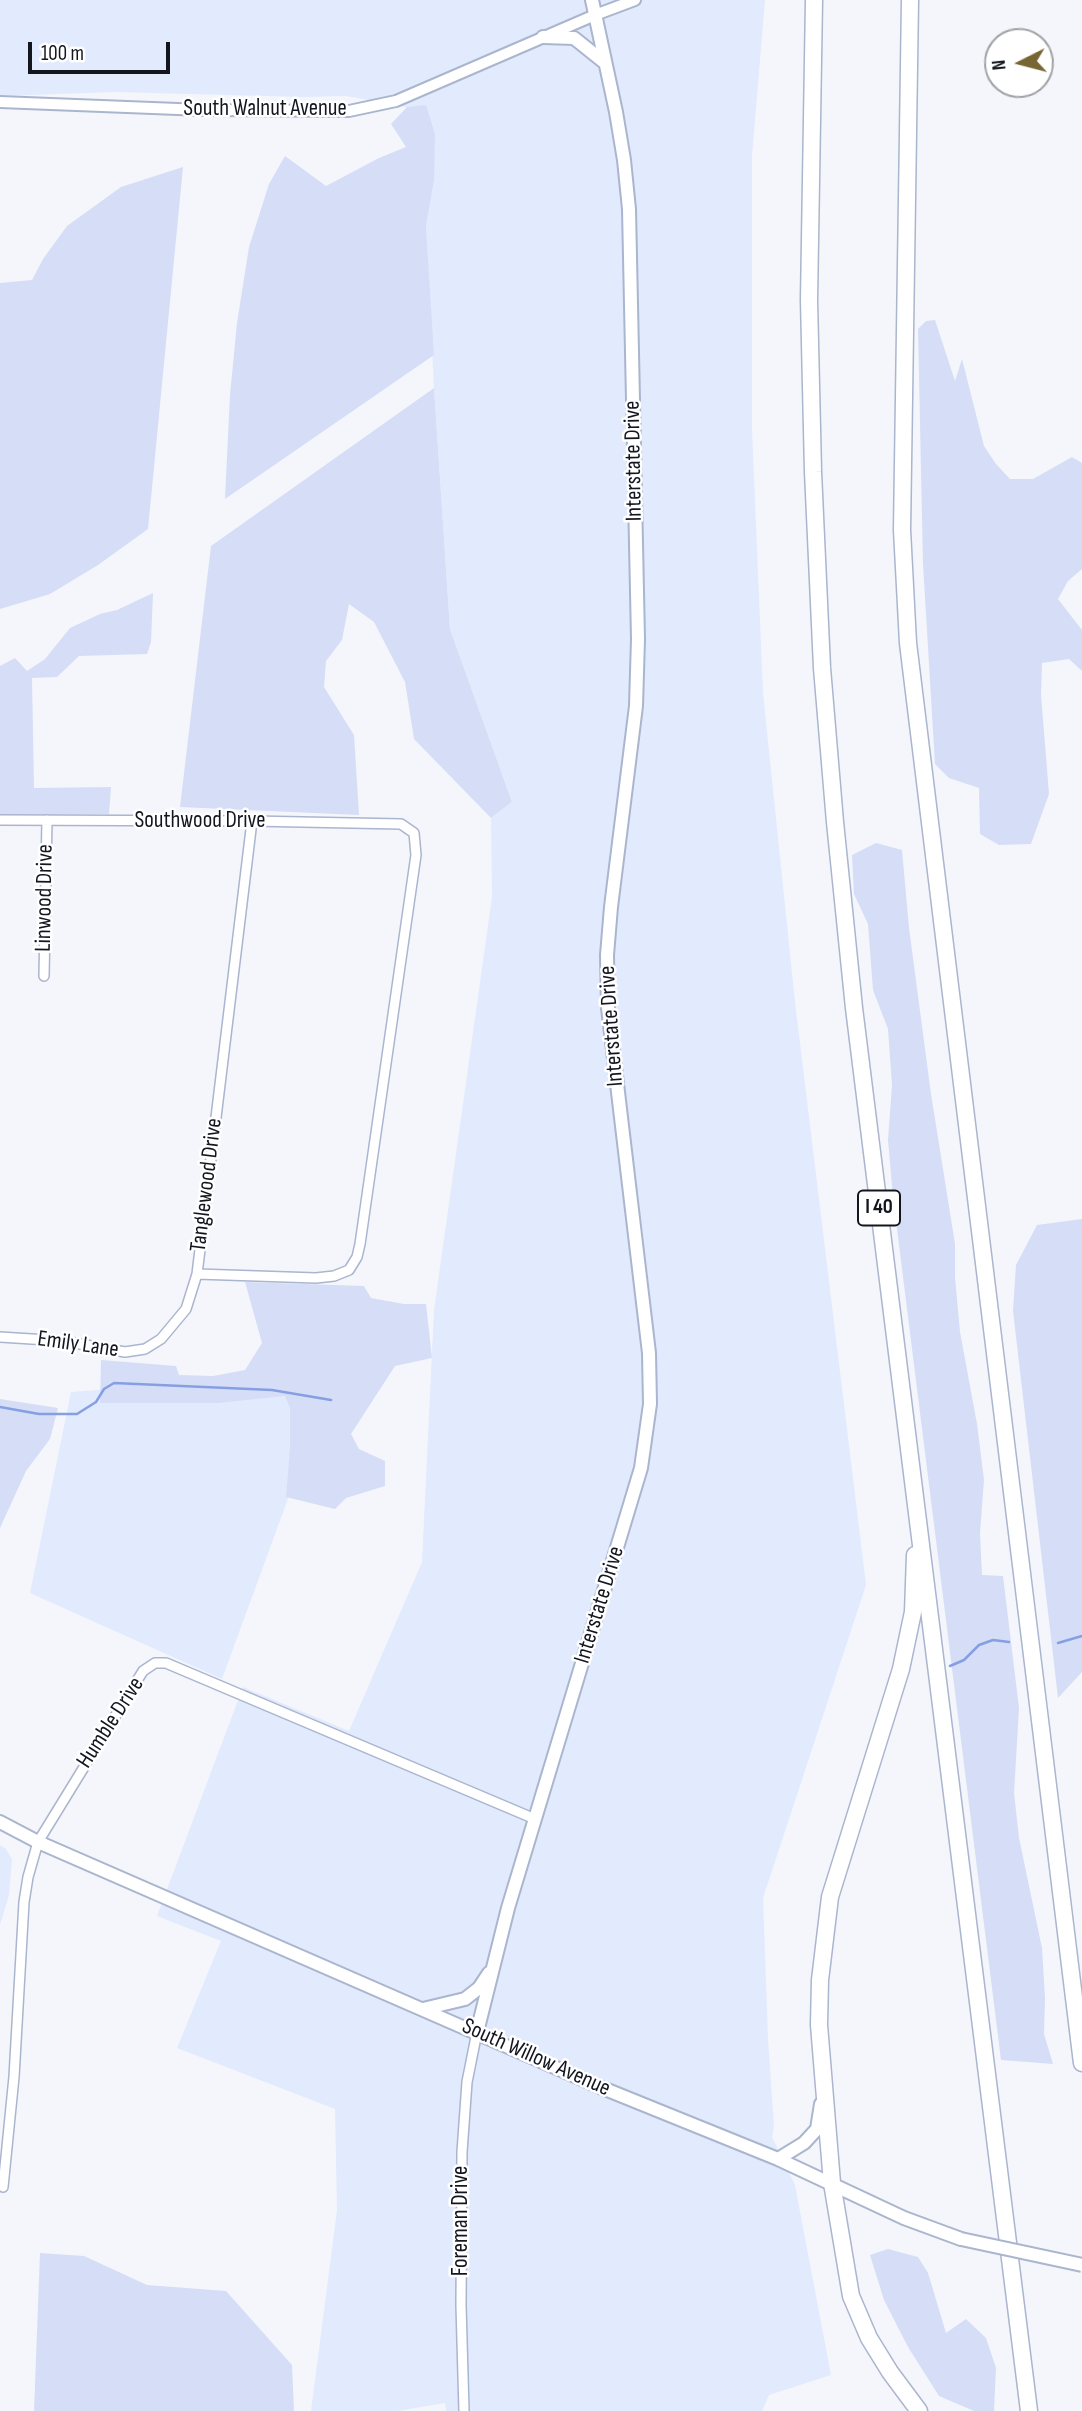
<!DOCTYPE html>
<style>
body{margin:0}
#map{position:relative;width:1082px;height:2411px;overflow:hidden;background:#f4f6fc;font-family:"Sofia Sans Condensed",sans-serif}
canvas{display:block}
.north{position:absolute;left:984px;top:28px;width:70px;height:70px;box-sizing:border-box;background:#fff;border:2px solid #a1a2a5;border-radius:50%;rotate:264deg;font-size:19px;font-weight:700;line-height:28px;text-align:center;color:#13161f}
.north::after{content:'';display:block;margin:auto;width:24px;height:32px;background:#786534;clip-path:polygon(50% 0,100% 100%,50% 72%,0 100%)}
.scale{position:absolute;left:28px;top:42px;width:142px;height:32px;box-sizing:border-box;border:4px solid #13161f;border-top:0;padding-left:9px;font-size:21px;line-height:24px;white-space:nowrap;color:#13161f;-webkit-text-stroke:5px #fff;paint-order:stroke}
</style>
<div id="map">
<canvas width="1082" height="2411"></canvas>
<div class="north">N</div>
<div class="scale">100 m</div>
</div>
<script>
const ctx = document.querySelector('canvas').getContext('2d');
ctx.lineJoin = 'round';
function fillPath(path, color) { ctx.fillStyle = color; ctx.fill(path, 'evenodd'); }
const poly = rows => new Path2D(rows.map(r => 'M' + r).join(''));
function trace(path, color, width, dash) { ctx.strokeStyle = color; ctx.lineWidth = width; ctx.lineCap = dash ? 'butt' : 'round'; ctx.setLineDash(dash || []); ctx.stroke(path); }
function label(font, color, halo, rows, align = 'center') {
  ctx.font = font + ' "Sofia Sans Condensed",sans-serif'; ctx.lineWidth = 5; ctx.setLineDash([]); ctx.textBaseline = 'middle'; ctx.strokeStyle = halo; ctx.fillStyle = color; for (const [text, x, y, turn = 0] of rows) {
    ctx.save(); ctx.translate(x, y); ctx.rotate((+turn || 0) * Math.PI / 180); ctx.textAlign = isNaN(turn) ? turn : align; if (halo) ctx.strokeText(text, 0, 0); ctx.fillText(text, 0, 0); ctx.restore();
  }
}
const built = poly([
 [0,0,765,0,752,156,752,429,763,693,795,1002,866,1585,763,1898,768,2039,774,2127,772,2137,795,2185,831,2375,769,2395,762,2411,446,2411,445,2403,397,2411,311,2411,337,2210,335,2109,177,2048,221,1941,157,1916,243,1687,349,1731,422,1562,434,1310,492,897,491,818,512,802,450,629,434,388,426,226,434,181,426,106,407,107,346,96,303,97,116,92,0,96],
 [298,1375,308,1444,222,1679,30,1593,71,1392],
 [0,1845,6,1849,12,1859,9,1895,0,1925]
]);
const green = poly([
 [426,105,435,134,434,181,426,226,434,355,225,499,230,395,237,323,249,247,269,184,285,156,326,186,379,158,406,147,391,124,407,107],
 [183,167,148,529,98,565,50,594,0,609,0,283,32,280,43,259,67,226,121,187],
 [935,320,955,381,962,359,984,446,996,464,1010,479,1033,479,1072,457,1082,463,1082,569,1068,581,1058,599,1082,630,1082,671,1069,659,1042,663,1041,695,1049,794,1031,844,999,845,980,834,979,788,949,778,935,764,923,564,918,329,926,321],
 [434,388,450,629,512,802,491,818,414,739,405,682,374,622,349,604,342,640,326,661,324,687,354,735,359,815,180,807,211,546],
 [153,593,151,642,147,654,79,656,57,677,32,678,34,788,111,787,109,814,0,815,0,666,15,658,27,671,45,659,70,628,100,614,117,610],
 [876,843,902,850,909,928,931,1094,955,1244,955,1277,960,1332,977,1424,984,1480,980,1533,982,1575,1003,1576,1019,1708,1014,1793,1019,1838,1042,1948,1045,1998,1044,2034,1053,2064,1001,2060,893,1197,888,1140,892,1085,888,1029,873,990,868,924,854,894,852,855],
 [1082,1219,1082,1672,1058,1698,1013,1311,1016,1265,1037,1225],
 [245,1282,364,1286,371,1298,404,1304,426,1304,432,1358,395,1366,351,1434,359,1449,385,1461,385,1486,346,1498,335,1509,286,1497,290,1448,290,1408,285,1396,218,1403,100,1403,101,1360,176,1366,179,1375,213,1376,245,1370,262,1343],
 [0,1399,58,1408,50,1439,26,1471,0,1528],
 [888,2249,918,2257,928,2273,946,2333,966,2319,986,2338,996,2368,994,2411,974,2411,939,2396,908,2347,884,2300,870,2255],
 [40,2253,84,2256,147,2285,226,2291,292,2365,294,2411,34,2411]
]);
const stream = poly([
 [0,1407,39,1414,77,1414,96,1402,104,1389,114,1383,272,1390,331,1400],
 [1058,1643,1082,1636],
 [950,1666,964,1660,979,1645,993,1640,1009,1642]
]);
const minor = poly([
 [0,820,252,821,401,824,414,833,416,855,360,1244,357,1257,349,1270,334,1276,316,1278,197,1274,252,821],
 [44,976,47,820],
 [0,1337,63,1341,125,1352,145,1349,161,1339,186,1309,197,1274],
 [3,2187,14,2077,24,1902,28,1877,38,1842,143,1671,155,1663,166,1663,535,1819],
 [464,2411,461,2305,462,2152,467,2082,477,2032]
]);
const tertiary = poly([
 [0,102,203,110,349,111,396,101,595,15,635,0]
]);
const secondary = poly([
 [543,37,574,38,604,62],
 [0,1822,38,1842,600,2087,778,2159,904,2218,961,2239],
 [423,2009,465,1999,479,1988,489,1973],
 [477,2032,508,1908,641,1468,650,1404,649,1353,608,1008,607,955,611,907,636,706,638,639,629,209,624,160,616,112,592,0],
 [778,2159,804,2143,817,2129,821,2104]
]);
const motorway = poly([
 [814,0,809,300,813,472,822,668,835,822,854,1008,1029,2411],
 [910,0,902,530,908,643,1082,2063],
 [915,1555,913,1612,901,1669,830,1897,820,1980,819,2025,832,2183,851,2296,869,2338,890,2372,919,2411]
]);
const secondaryBridge = poly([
 [961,2239,1082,2265]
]);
const shields = [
 [879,1208,42]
];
const shieldNames = [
 ["I 40",879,1208]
];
const streetNames = [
 ["South Walnut Avenue",265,109],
 ["Interstate Drive",634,461,-91],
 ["Southwood Drive",200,821],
 ["Linwood Drive",45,898,-89],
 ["Interstate Drive",612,1026,-94],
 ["Tanglewood Drive",207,1185,-83],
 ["Emily Lane",78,1345,8],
 ["Interstate Drive",600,1605,-73],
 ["Humble Drive",111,1723,-57],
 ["South Willow Avenue",536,2058,24],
 ["Foreman Drive",461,2221,-90]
];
fillPath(built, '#e2eafe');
fillPath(green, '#d5def6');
trace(stream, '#869fe3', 2.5);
trace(minor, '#aab5ce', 12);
trace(tertiary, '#aab5ce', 14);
trace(secondary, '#aab5ce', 16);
trace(motorway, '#aab5ce', 19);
trace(minor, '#fff', 9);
trace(tertiary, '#fff', 10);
trace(secondary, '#fff', 12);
trace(motorway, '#fff', 16);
trace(secondaryBridge, '#aab5ce', 16, []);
trace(secondaryBridge, '#fff', 12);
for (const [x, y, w] of shields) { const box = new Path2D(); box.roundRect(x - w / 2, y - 17.5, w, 35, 5); ctx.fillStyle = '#fff'; ctx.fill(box); trace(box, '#13161f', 2); }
label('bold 21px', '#13161f', null, shieldNames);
label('23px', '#13161f', '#fff', streetNames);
</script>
